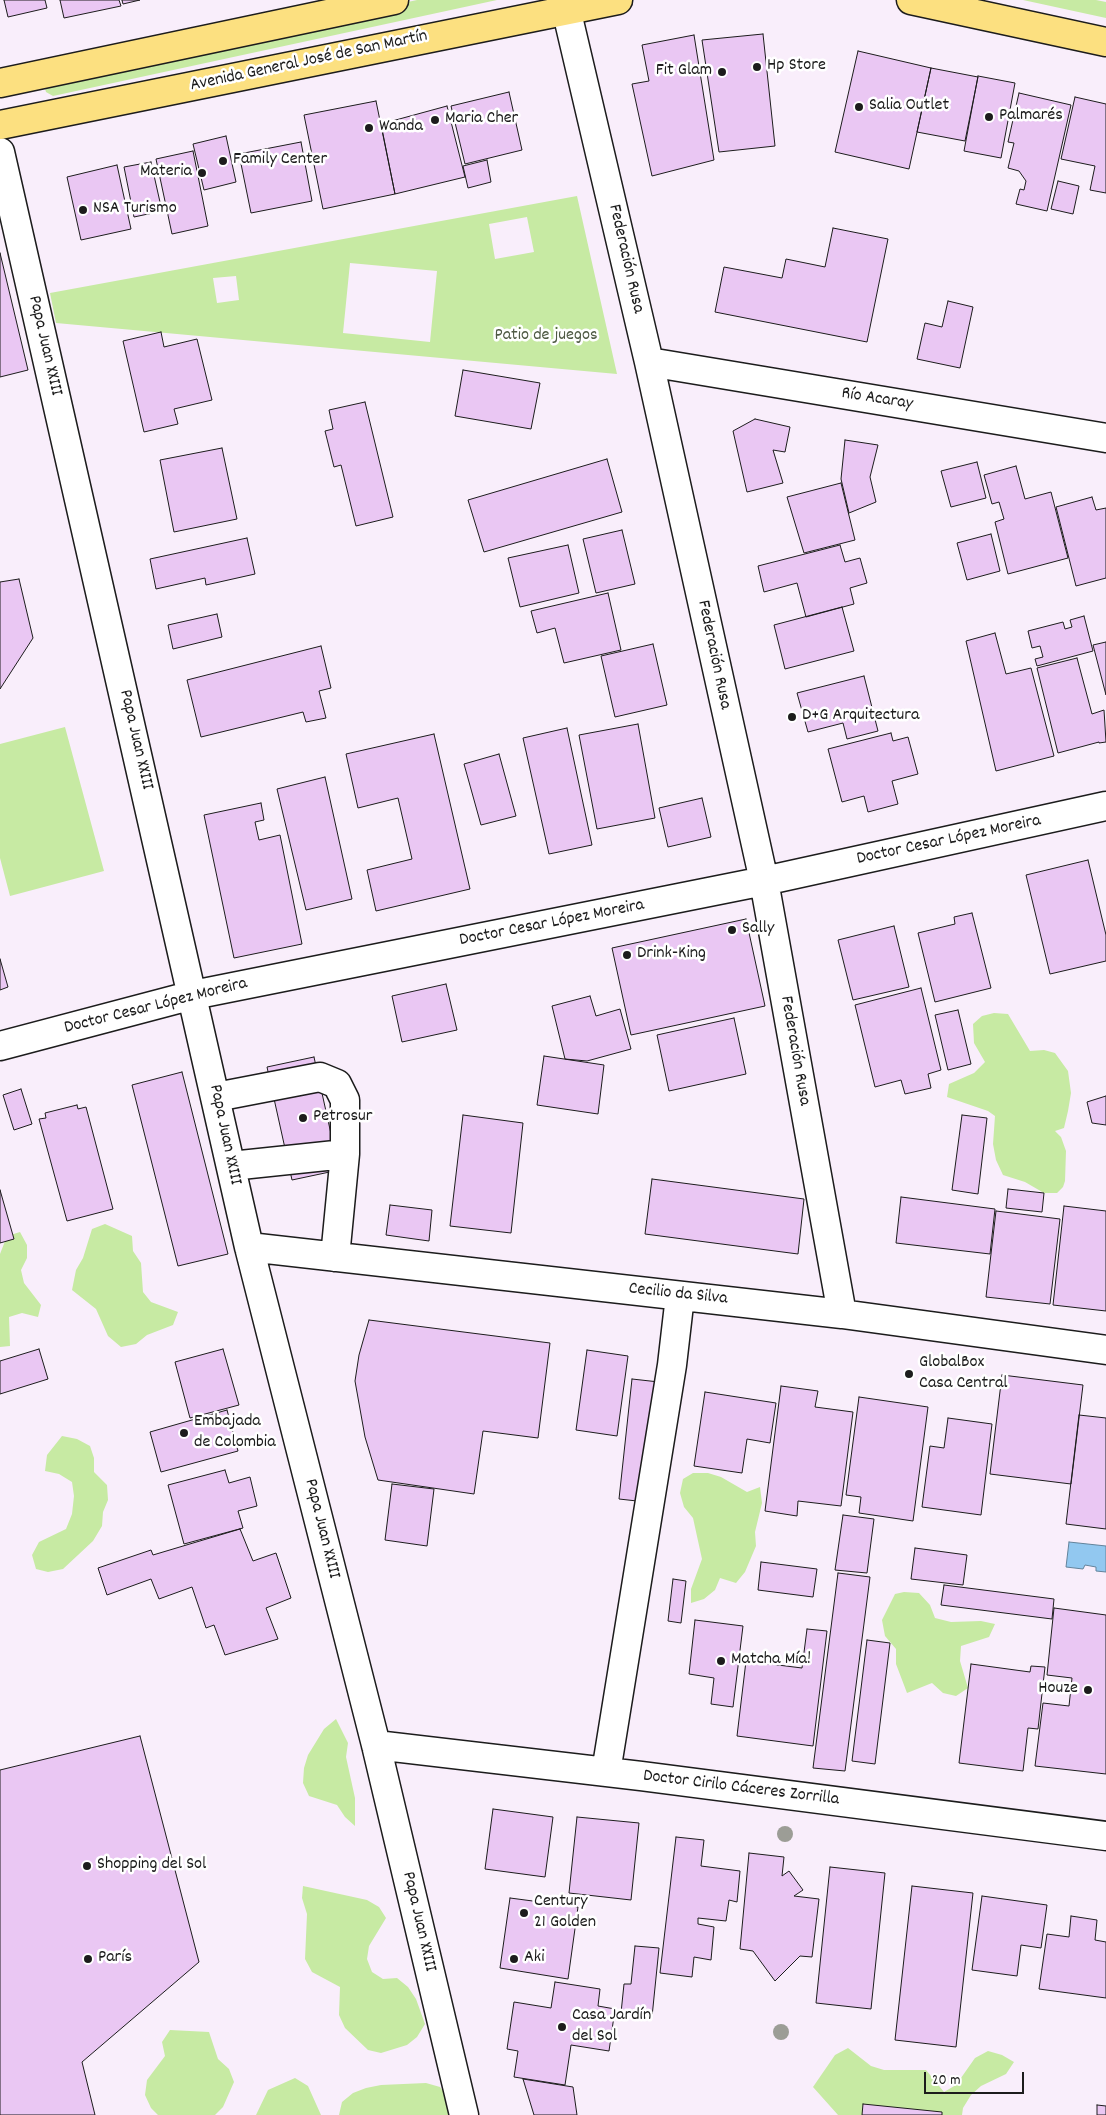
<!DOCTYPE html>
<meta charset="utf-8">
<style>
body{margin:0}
#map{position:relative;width:1106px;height:2115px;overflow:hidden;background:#f9eefb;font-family:Dekko,sans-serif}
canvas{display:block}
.scale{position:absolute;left:924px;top:2072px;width:100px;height:22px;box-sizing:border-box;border:2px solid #1c1c1c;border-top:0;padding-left:6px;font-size:15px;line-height:18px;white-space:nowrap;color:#1c1c1c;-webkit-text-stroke:4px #fff;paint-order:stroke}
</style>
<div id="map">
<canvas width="1106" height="2115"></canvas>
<div class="scale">20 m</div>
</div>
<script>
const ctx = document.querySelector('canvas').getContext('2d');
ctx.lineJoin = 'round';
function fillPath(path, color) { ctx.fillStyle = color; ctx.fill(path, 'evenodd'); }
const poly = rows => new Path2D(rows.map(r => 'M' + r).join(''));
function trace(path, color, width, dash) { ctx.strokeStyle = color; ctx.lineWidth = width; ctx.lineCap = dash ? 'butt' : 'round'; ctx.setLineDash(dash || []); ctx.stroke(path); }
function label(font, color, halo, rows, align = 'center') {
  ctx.font = font + ' Dekko,sans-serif'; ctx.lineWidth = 5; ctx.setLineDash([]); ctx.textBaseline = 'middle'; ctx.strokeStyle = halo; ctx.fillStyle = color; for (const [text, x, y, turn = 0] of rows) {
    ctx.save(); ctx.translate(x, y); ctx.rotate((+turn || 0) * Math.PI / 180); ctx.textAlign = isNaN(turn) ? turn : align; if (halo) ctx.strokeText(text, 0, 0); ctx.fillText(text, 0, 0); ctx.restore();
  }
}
const green = poly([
 [417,0,497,0,53,96,46,92,44,85,50,79],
 [1023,0,1096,0,1106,2,1106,18],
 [577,196,617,374,56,323,50,293],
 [527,217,534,252,495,259,489,224],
 [350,263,437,271,430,342,343,333],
 [236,276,239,300,217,303,213,278],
 [65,727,104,871,10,896,0,858,0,744],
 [994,1013,1008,1014,1030,1051,1044,1050,1055,1053,1068,1071,1071,1093,1068,1111,1064,1128,1055,1131,1061,1137,1066,1151,1065,1181,1063,1187,1057,1193,1044,1193,1025,1182,1003,1175,996,1160,993,1144,995,1116,988,1111,947,1097,949,1084,974,1073,985,1062,974,1043,973,1024,982,1016],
 [105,1224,132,1236,133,1251,141,1263,143,1292,151,1302,178,1312,173,1325,147,1335,136,1344,121,1347,108,1336,96,1309,72,1290,76,1270,83,1258,92,1229],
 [20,1232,27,1245,27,1258,21,1270,24,1283,41,1305,38,1317,22,1313,9,1317,10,1346,0,1347,0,1254,7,1236],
 [62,1436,77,1439,90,1446,94,1458,94,1472,107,1485,108,1500,103,1512,102,1526,93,1541,63,1569,48,1572,36,1569,32,1555,39,1542,66,1529,72,1514,74,1496,72,1482,59,1474,45,1471,47,1455],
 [693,1473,708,1473,721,1477,747,1492,760,1487,762,1503,755,1532,756,1546,745,1572,736,1583,720,1578,715,1590,704,1599,691,1603,691,1589,702,1559,693,1518,684,1507,680,1493,683,1479],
 [904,1592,919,1593,930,1605,935,1618,951,1622,981,1621,995,1624,989,1637,961,1646,960,1661,968,1688,956,1696,943,1693,932,1683,907,1693,896,1664,896,1649,885,1636,882,1620,895,1594],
 [336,1719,348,1743,346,1757,355,1798,355,1826,345,1817,337,1805,309,1796,303,1783,304,1768,308,1755,324,1729],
 [303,1886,367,1900,379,1907,386,1918,369,1946,367,1959,372,1972,383,1979,397,1978,408,1987,416,1999,425,2024,417,2037,407,2045,381,2053,368,2050,345,2028,339,2015,340,1987,312,1972,305,1959,307,1914,302,1898],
 [170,2030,209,2032,218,2059,229,2069,234,2082,223,2107,215,2115,158,2115,151,2108,145,2095,147,2080,165,2056,162,2042],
 [848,2048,871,2066,884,2070,926,2070,944,2092,956,2085,975,2058,988,2051,1002,2055,1014,2062,1006,2074,981,2086,971,2095,963,2108,962,2115,838,2115,813,2087,835,2055],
 [295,2078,308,2086,321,2115,256,2115,268,2090],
 [426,2083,440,2087,449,2099,454,2115,339,2115,342,2102,353,2093,366,2088,381,2085]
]);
const water = poly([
 [1069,1542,1106,1546,1106,1572,1096,1571,1096,1567,1085,1565,1083,1569,1066,1567,1069,1542]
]);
const building = poly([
 [4,0,45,0,47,8,8,17,4,0],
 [60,0,119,0,121,6,64,18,60,0],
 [122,0,140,0,123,4,122,0],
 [763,34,775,146,719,152,702,40,763,34],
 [694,35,714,160,652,176,632,84,649,81,642,45,694,35],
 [858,51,931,68,909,169,835,152,858,51],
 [931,68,978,77,965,141,917,132,931,68],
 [978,76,1015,83,1001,158,964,151,978,76],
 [509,92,522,150,465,164,451,106,509,92],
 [1019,93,1071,105,1047,211,1016,204,1020,189,1024,190,1026,181,1019,171,1008,168,1014,143,1008,142,1019,93],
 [1075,97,1106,104,1106,193,1090,190,1095,166,1061,159,1075,97],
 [376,101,395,194,323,209,304,115,376,101],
 [447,106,465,177,395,194,381,124,447,106],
 [226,136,236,182,204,190,193,144,226,136],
 [301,142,312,201,251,213,239,154,301,142],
 [193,151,208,226,172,234,156,159,193,151],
 [487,160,491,182,468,188,463,166,487,160],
 [151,162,162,211,134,217,124,167,151,162],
 [117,165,131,229,81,240,67,177,117,165],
 [1058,181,1079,186,1073,214,1051,209,1058,181],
 [833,228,888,239,867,342,715,312,724,267,782,278,786,259,825,267,833,228],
 [0,253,28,370,0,377,0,253],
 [948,301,973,307,960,368,917,359,925,323,942,327,948,301],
 [161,332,164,347,197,339,212,400,174,409,178,424,144,432,123,341,161,332],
 [463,370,540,383,531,429,455,416,463,370],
 [365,402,393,517,356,526,341,465,334,467,325,431,333,429,329,410,365,402],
 [755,419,790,427,785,452,773,450,783,483,747,492,733,431,755,419],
 [845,440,878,445,870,477,876,502,849,513,841,479,845,440],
 [222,448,237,519,174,532,160,460,222,448],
 [607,459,622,512,484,552,468,500,607,459],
 [977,462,986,498,951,507,941,471,977,462],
 [1016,466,1025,499,1051,492,1068,558,1008,574,995,522,1004,519,999,502,992,504,984,475,1016,466],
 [841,483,855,540,804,553,787,497,841,483],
 [1092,497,1096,510,1106,508,1106,578,1076,586,1056,507,1092,497],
 [622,530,635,584,596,593,583,539,622,530],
 [991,534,1000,571,967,580,957,543,991,534],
 [247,538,255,574,206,585,205,578,156,589,150,559,247,538],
 [568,545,579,593,520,607,508,558,568,545],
 [840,545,845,562,860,558,867,583,850,588,854,604,806,617,797,583,764,592,758,566,840,545],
 [19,579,33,638,0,689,0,582,19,579],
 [608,593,621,650,564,663,555,628,537,633,531,611,608,593],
 [842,607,854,651,785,669,774,625,842,607],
 [217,614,222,637,173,649,168,625,217,614],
 [1084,616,1093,651,1037,666,1035,659,1043,657,1040,646,1032,648,1028,631,1063,622,1065,629,1072,627,1070,620,1084,616],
 [995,633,1006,674,1031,668,1054,756,996,771,966,641,995,633],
 [1106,642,1106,695,1093,645,1106,642],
 [653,644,667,705,615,717,601,656,653,644],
 [321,646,331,688,319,691,326,718,306,722,303,712,201,737,187,680,321,646],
 [1077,658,1092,714,1104,710,1106,742,1099,743,1099,742,1058,753,1037,668,1077,658],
 [864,676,878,731,847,739,843,723,808,732,797,693,864,676],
 [638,724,655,818,597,829,579,735,638,724],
 [567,728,592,845,549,854,523,738,567,728],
 [891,733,893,741,908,737,918,774,892,781,898,804,868,812,864,796,842,802,828,749,891,733],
 [434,734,470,889,376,911,367,870,412,859,398,798,358,808,346,754,434,734],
 [499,754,516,816,481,825,464,764,499,754],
 [325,777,352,899,306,910,277,789,325,777],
 [702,798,711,837,668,847,659,808,702,798],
 [261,803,264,820,255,822,259,840,280,835,302,944,234,958,204,815,261,803],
 [1088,860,1106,935,1106,961,1050,974,1026,875,1088,860],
 [972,913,991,988,935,1002,918,933,955,924,954,917,972,913],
 [746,919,765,1006,631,1035,612,948,746,919],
 [894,926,909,987,853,1000,838,940,894,926],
 [0,959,8,987,0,990,0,959],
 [446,984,457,1030,402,1042,392,996,446,984],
 [921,988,941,1070,928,1074,931,1088,905,1094,901,1080,875,1087,855,1005,921,988],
 [590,996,596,1016,620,1009,631,1049,587,1061,565,1059,552,1006,590,996],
 [958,1010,971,1064,948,1070,935,1015,958,1010],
 [734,1018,746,1074,669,1091,657,1035,734,1018],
 [544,1056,604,1065,598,1114,537,1105,544,1056],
 [314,1057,339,1170,292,1180,267,1067,314,1057],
 [182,1072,228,1254,178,1266,132,1085,182,1072],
 [21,1089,32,1124,14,1130,3,1095,21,1089],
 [1106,1096,1106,1125,1092,1123,1087,1102,1106,1096],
 [77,1105,78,1109,86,1107,113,1209,67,1221,39,1119,46,1118,45,1113,77,1105],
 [463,1115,523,1123,511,1233,450,1226,463,1115],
 [962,1115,987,1118,978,1194,952,1190,962,1115],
 [652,1179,804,1199,798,1254,645,1234,652,1179],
 [1008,1189,1044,1193,1042,1212,1006,1208,1008,1189],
 [0,1190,14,1239,0,1243,0,1190],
 [901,1197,995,1209,990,1254,896,1243,901,1197],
 [390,1205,432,1210,429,1241,386,1235,390,1205],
 [1064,1206,1106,1211,1106,1311,1053,1305,1064,1206],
 [996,1211,1060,1219,1050,1304,986,1297,996,1211],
 [369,1320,550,1343,538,1438,483,1431,474,1494,378,1480,365,1437,355,1381,359,1355,369,1320],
 [39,1349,48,1379,0,1394,0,1361,39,1349],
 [223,1349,239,1405,190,1418,175,1362,223,1349],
 [587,1350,628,1356,617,1436,576,1430,587,1350],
 [1002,1375,1083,1385,1071,1484,990,1474,1002,1375],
 [632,1379,659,1382,646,1502,619,1499,632,1379],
 [781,1386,818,1391,815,1407,853,1412,841,1506,798,1501,797,1516,765,1511,781,1386],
 [705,1392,776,1403,770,1443,747,1439,742,1473,694,1466,705,1392],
 [859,1397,928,1407,913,1521,859,1513,861,1497,846,1495,859,1397],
 [227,1410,238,1451,161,1472,150,1432,227,1410],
 [1079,1415,1106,1418,1106,1529,1066,1524,1079,1415],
 [948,1418,992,1424,981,1515,922,1507,930,1446,944,1448,948,1418],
 [225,1470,229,1483,250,1477,257,1506,238,1511,243,1528,184,1544,168,1485,225,1470],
 [392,1484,434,1489,427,1546,385,1540,392,1484],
 [843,1515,874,1519,867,1573,835,1570,843,1515],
 [240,1529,253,1561,276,1553,291,1598,266,1608,278,1639,225,1655,214,1625,206,1628,192,1587,159,1599,151,1579,107,1595,98,1568,151,1550,153,1555,240,1529],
 [915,1548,967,1555,963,1585,911,1579,915,1548],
 [761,1562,817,1569,813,1597,758,1590,761,1562],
 [838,1573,870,1577,845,1771,813,1768,838,1573],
 [673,1579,686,1581,681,1623,668,1621,673,1579],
 [944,1585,1054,1599,1052,1619,941,1605,944,1585],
 [1054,1608,1106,1615,1106,1774,1035,1766,1043,1703,1069,1706,1072,1678,1047,1675,1054,1608],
 [695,1620,743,1626,733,1707,711,1704,714,1678,689,1674,695,1620],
 [807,1629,827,1631,813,1746,737,1736,746,1661,802,1668,807,1629],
 [867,1640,890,1643,875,1764,852,1761,867,1640],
 [971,1664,1030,1672,1031,1666,1045,1667,1038,1729,1028,1728,1023,1771,959,1763,971,1664],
 [140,1736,199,1962,82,2062,95,2115,0,2115,0,1770,140,1736],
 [493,1809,553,1817,545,1877,485,1869,493,1809],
 [577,1817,639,1823,631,1900,569,1893,577,1817],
 [676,1837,704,1840,701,1866,740,1871,737,1902,729,1900,726,1921,698,1918,698,1924,714,1927,711,1960,694,1957,692,1977,660,1973,676,1837],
 [749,1853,784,1857,782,1876,789,1871,803,1890,794,1896,819,1899,812,1957,800,1956,775,1981,753,1951,740,1949,749,1853],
 [830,1867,885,1873,871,2009,816,2003,830,1867],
 [912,1886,973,1893,956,2047,895,2040,912,1886],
 [982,1896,1047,1905,1041,1948,1021,1945,1017,1976,972,1970,982,1896],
 [510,1898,578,1907,568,1979,500,1968,510,1898],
 [1071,1916,1097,1920,1095,1940,1106,1942,1106,1998,1039,1989,1047,1934,1069,1937,1071,1916],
 [635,1946,659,1948,652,2017,621,2013,624,1984,631,1984,635,1946],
 [555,1982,600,1989,598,2006,615,2009,609,2051,571,2045,565,2085,514,2077,518,2051,507,2049,514,2002,551,2008,555,1982],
 [523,2079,573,2087,577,2115,534,2115,523,2079],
 [863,2104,942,2112,942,2115,862,2115,863,2104],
 [1097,2105,1106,2106,1106,2115,1097,2115,1097,2105]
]);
const minor = poly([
 [564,0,649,362,764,881,842,1314],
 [0,152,249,1247,376,1745,464,2115],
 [649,362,1106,438],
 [0,1046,193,995,764,881,1106,806],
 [216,1097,320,1077,337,1084,345,1100,345,1154,335,1257],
 [231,1166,345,1154],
 [249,1247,842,1314,1106,1350],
 [376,1745,641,1776,1106,1836],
 [606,1772,672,1365,680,1296]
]);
const major = poly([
 [911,0,1106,42],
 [0,83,394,0],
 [0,125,618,0]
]);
const trees = [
 [785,1834],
 [781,2032]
];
const markers = [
 [757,67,5,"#1c1c1c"],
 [722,72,5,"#1c1c1c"],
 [859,107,5,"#1c1c1c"],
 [989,117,5,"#1c1c1c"],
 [435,120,5,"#1c1c1c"],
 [369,128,5,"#1c1c1c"],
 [223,161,5,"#1c1c1c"],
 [202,173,5,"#1c1c1c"],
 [83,210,5,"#1c1c1c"],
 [792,717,5,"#1c1c1c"],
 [732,930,5,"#1c1c1c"],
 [627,955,5,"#1c1c1c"],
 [303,1118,5,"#1c1c1c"],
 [909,1374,5,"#1c1c1c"],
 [184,1433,5,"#1c1c1c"],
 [721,1661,5,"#1c1c1c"],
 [1088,1690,5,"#1c1c1c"],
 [87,1866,5,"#1c1c1c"],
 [524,1913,5,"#1c1c1c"],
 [88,1959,5,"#1c1c1c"],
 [514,1959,5,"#1c1c1c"],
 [562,2027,5,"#1c1c1c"]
];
const streetNames = [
 ["Avenida General José de San Martín",309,62,-12],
 ["Federación Rusa",625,259,77],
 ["Papa Juan XXIII",44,346,77],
 ["Río Acaray",877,400,9],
 ["Federación Rusa",713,655,78],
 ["Papa Juan XXIII",135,740,77],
 ["Doctor Cesar López Moreira",949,841,-12],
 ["Doctor Cesar López Moreira",552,924,-11],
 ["Doctor Cesar López Moreira",156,1007,-14],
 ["Federación Rusa",794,1051,80],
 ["Papa Juan XXIII",224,1135,78],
 ["Cecilio da Silva",678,1295,6],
 ["Papa Juan XXIII",321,1529,76],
 ["Doctor Cirilo Cáceres Zorrilla",741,1789,7],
 ["Papa Juan XXIII",418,1922,77]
];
const poiNames = [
 ["Hp Store",767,67],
 ["Fit Glam",712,72,"right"],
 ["Salia Outlet",869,107],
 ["Palmarés",999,117],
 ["Maria Cher",445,120],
 ["Wanda",379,128],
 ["Family Center",233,161],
 ["Materia",192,173,"right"],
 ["NSA Turismo",93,210],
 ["D+G Arquitectura",802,717],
 ["Sally",742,930],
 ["Drink-King",637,955],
 ["Petrosur",313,1118],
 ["GlobalBox",919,1364],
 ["Casa Central",919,1385],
 ["Embajada",194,1423],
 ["de Colombia",194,1444],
 ["Matcha Mía!",731,1661],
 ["Houze",1078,1690,"right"],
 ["Shopping del Sol",97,1866],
 ["Century",534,1903],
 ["21 Golden",534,1924],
 ["París",98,1959],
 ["Aki",524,1959],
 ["Casa Jardín",572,2017],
 ["del Sol",572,2038]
];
const parkNames = [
 ["Patio de juegos",546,337]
];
fillPath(green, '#c7eaa3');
fillPath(water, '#92c8f0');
trace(water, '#63839b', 1);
fillPath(building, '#eac7f3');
trace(building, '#1c1c1c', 1);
trace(minor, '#1c1c1c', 31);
trace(major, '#1c1c1c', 31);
trace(minor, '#fff', 28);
trace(major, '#fce080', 28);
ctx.fillStyle = '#9c9d96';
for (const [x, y] of trees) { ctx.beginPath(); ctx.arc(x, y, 8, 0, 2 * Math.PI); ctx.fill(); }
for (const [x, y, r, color] of markers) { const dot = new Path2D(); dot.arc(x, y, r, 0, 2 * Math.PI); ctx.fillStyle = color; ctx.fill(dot); trace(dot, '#fff', 2); }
label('18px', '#1c1c1c', '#fff', streetNames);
label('18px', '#1c1c1c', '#fff', poiNames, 'left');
label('18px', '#4f5a44', '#fff', parkNames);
</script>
